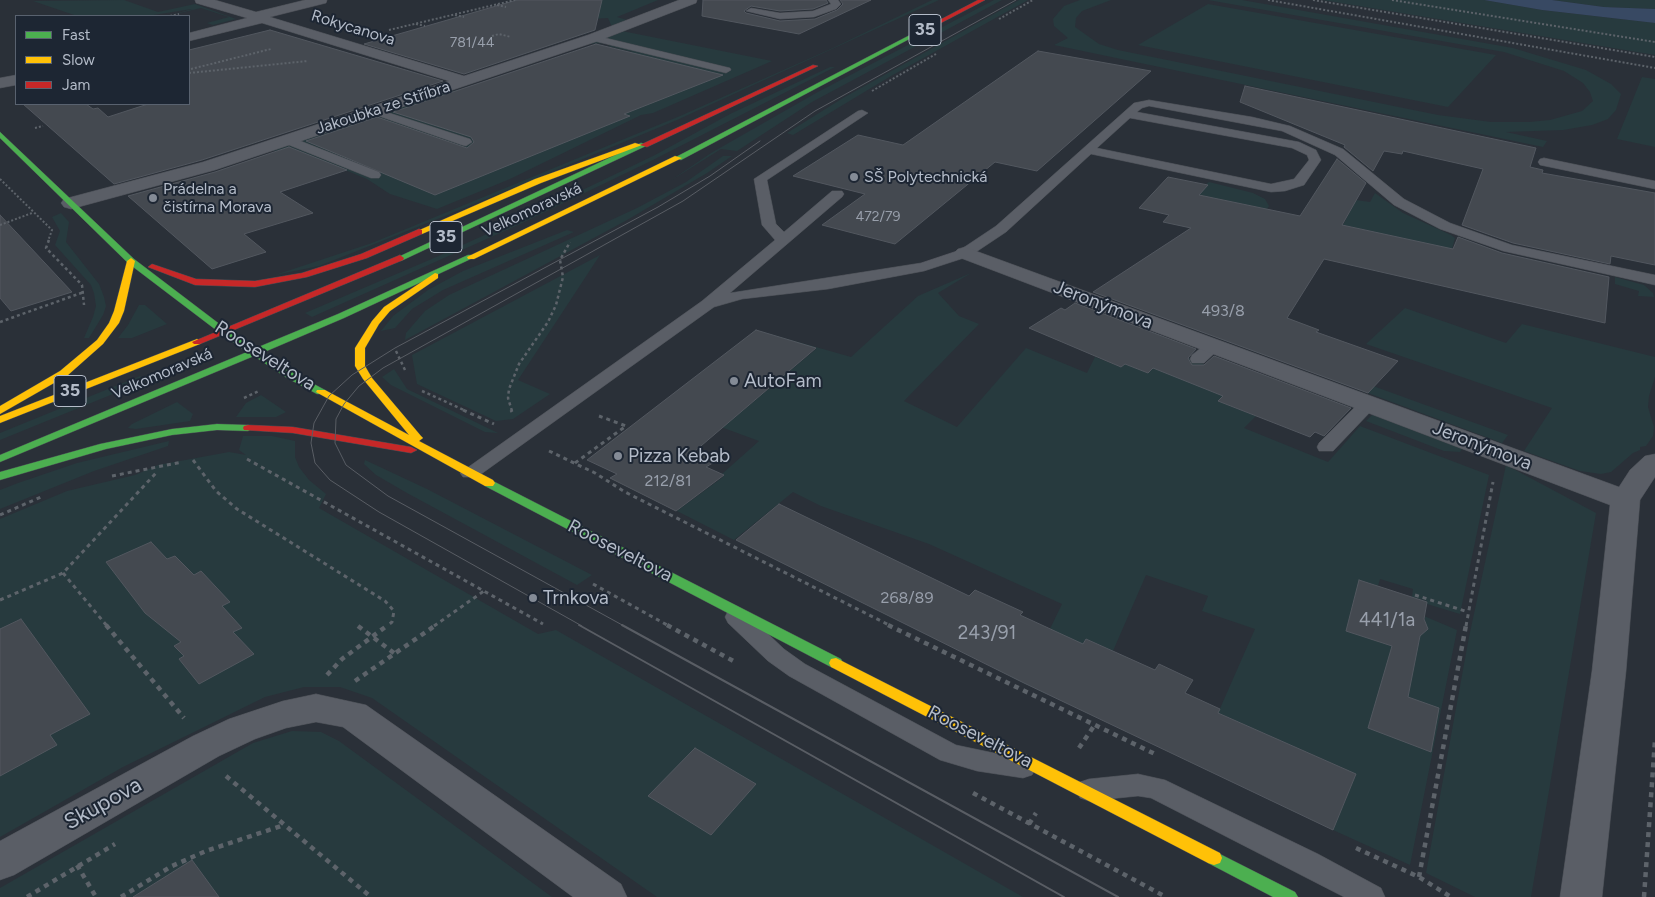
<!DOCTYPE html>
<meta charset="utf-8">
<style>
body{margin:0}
#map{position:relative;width:1655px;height:897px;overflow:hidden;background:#2a3038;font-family:Figtree,sans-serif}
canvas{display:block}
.legend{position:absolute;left:15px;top:15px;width:175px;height:90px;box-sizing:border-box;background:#1d2633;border:1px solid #59626f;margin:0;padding:6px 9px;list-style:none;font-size:15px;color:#b4bcc9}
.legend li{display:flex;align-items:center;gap:10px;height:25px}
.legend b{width:25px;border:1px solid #59626f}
</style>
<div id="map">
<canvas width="1655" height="897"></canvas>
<ul class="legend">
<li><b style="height:6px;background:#4caf50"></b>Fast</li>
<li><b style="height:6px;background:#ffc107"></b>Slow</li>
<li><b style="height:6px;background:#c62828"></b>Jam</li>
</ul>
</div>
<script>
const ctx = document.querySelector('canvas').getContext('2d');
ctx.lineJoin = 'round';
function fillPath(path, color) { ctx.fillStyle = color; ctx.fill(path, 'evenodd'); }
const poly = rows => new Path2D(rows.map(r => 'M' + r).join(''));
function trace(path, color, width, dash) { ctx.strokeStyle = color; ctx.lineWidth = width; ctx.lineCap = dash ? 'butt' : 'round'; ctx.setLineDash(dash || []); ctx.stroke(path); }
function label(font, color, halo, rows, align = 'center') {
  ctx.font = font + ' Figtree,sans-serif'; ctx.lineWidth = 4; ctx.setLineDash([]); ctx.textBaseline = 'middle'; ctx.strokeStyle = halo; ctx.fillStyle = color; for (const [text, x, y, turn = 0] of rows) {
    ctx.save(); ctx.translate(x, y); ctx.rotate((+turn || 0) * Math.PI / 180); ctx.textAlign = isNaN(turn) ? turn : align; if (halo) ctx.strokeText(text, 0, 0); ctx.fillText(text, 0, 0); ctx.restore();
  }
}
const green = poly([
 [124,0,158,12,195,4,236,19,213,25,207,23,229,17,201,8,171,15,192,9,147,16,77,16,33,1],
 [603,0,658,0,617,17,627,20,612,27,608,18,591,19,586,34,575,31,553,15],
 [932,0,939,0,677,120,445,216,319,266,275,275,372,243,680,116,833,48],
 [994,0,1002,0,812,102,737,151,721,149,670,181,711,153,816,93],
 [1019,0,1028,0,891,76,793,135,787,133,843,98],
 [1080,0,1111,0,1082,11,1076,18,1075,27,1099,44,1118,50,1438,115,1491,122,1529,122,1550,120,1582,111,1593,101,1590,92,1583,83,1564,71,1504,52,1208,0,1242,0,1513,48,1586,70,1611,84,1621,94,1616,110,1608,119,1592,125,1563,130,1506,132,1547,141,1543,147,1054,45,1068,38,1054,26,1053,19,1064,6],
 [1323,0,1484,0,1542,10,1655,23,1655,55],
 [1552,0,1655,0,1655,9,1604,7],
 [1208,4,1496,55,1448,107,1138,45],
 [622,31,772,61,653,113,641,115,510,179,437,209,390,194,367,179,294,149,263,152,446,91,450,92,461,89,472,92,609,61,633,52,608,46,613,44,606,43,587,44],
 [830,67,835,67,653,160,518,225,312,317,305,313,434,258,568,197,655,155,730,114],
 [1642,77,1655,79,1655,147,1617,139],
 [723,156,732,156,707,173,627,220,405,340,406,333,425,311,449,295,637,208,686,182],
 [1209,182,1253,193,1265,199,1269,206,1267,209,1199,195,1207,186,1205,185],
 [1375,193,1403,213,1451,235,1455,238,1452,249,1343,225,1356,200,1370,202],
 [61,213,69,222,66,242,99,284,104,297,106,306,103,315,89,338,84,338,93,317,96,306,94,293,91,285,55,245,60,231,52,217],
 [567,230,574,232,443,290,412,309,395,328,381,331,393,316,428,290,463,271],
 [600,255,518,380,550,394,513,419,496,421,417,384,412,355],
 [971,273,938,293,959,316,979,324,904,401,957,427,1026,348,1087,373,1095,357,1121,367,1125,364,1148,373,1172,351,1231,375,1223,396,1218,401,1256,416,1244,428,1328,462,1360,426,1489,475,1460,614,1427,604,1427,601,1412,597,1413,589,1380,579,1378,586,1360,580,1346,631,1416,654,1420,636,1426,626,1424,616,1457,630,1410,865,1333,830,1356,774,1218,713,1255,629,1202,611,1208,596,1146,575,1113,651,1086,639,1046,694,1011,677,1049,631,1062,604,929,544,821,506,793,492,734,540,677,511,723,477,722,474,759,441,691,416,695,413,727,424,816,349,756,330,851,357,918,296],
 [1615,277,1644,285,1653,293,1654,297,1638,296,1639,291,1615,284],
 [139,305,145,305,167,324,132,338,118,338,128,325],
 [1405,308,1506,343,1522,324,1655,357,1655,377,1649,396,1648,407,1654,427,1653,436,1646,446,1640,447,1640,450,1633,453,1611,472,1601,474,1580,471,1524,451,1552,408,1366,344],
 [394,369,407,389,498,433,485,432,391,385,382,377],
 [1340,374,1508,435,1502,443,1333,380],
 [140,376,145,381,0,440,0,433],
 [261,395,286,412,276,417,236,417,246,403],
 [177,402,193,414,190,421,136,429,128,428,132,424],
 [1373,414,1463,448,1460,452,1444,451,1366,421],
 [243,436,272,436,295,441,295,457,299,467,309,480,326,494,319,508,538,634,556,630,1023,897,657,897,372,698,340,687,304,687,265,697,123,767,0,837,0,519,67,491,135,475,158,465,229,452,246,455,239,450],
 [169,441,168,446,94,471,0,509,0,490,18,483,77,463],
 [365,460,427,489,592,575,577,585,407,493,376,475,364,464],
 [1506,465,1596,513,1531,897,1475,897,1426,873,1469,637],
 [292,731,321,732,339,741,552,897,0,897,0,888,253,743]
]);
const water = poly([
 [1484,0,1552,0,1604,7,1655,9,1655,23,1542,10]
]);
const building = poly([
 [517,0,602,0,595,30,464,74,364,44,517,0],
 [703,0,826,0,828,3,813,9,780,11,751,6,744,11,746,13,780,21,815,19,837,10,843,4,840,0,871,0,799,34,702,16,703,0],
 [270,30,443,81,202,160,114,184,23,104,86,104,93,109,98,108,108,117,148,104,189,104,189,50,270,30],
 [596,44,723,75,624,114,630,116,435,195,306,141,377,117,467,148,474,142,471,137,393,112,596,44],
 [1038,51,1151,71,1037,171,995,162,895,244,822,225,865,194,793,176,858,135,903,145,1038,51],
 [1245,86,1536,148,1530,167,1543,170,1542,173,1655,193,1655,265,1611,256,1610,264,1513,243,1462,225,1483,169,1403,151,1402,154,1384,151,1373,171,1344,147,1345,145,1240,102,1245,86],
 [289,147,347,170,280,192,313,213,244,234,266,252,212,269,128,196,215,172,289,147],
 [1337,159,1366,183,1342,225,1453,249,1458,237,1502,253,1609,277,1605,323,1324,259,1287,318,1319,330,1316,332,1398,361,1368,393,1093,292,1191,228,1163,222,1169,215,1139,208,1168,177,1208,185,1199,195,1300,216,1337,159],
 [0,215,44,262,72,292,11,311,0,298,0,215],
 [1075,303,1196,349,1188,358,1192,365,1204,365,1214,356,1351,408,1324,436,1315,432,1310,437,1218,401,1223,396,1153,368,1148,373,1125,364,1121,367,1029,328,1061,308,1065,310,1075,303],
 [756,330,816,348,695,451,716,461,706,467,724,475,676,511,610,478,617,474,587,460,756,330],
 [779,504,969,596,975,590,1023,612,1020,615,1083,644,1086,639,1155,670,1159,664,1193,680,1185,693,1220,709,1218,713,1356,774,1333,830,1024,683,736,540,779,504],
 [151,542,167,559,175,556,194,575,201,571,230,602,222,606,242,628,233,632,254,654,199,684,179,659,184,656,174,646,181,642,145,613,106,562,151,542],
 [1359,580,1427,602,1424,619,1428,629,1420,636,1408,697,1439,708,1431,752,1368,728,1392,646,1346,631,1359,580],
 [21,619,90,714,50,735,57,745,0,776,0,629,21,619],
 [695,748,756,784,711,835,648,796,695,748],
 [192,860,219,897,133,897,192,860]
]);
const pathFar3 = poly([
 [1268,0,1655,68],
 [1313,0,1655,57],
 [1392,0,1655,42],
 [497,5,506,7],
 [455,15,464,17],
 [170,16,179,14],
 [999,19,1033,0],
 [416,24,425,26],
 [389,30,515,0],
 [492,36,499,34,511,37],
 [191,69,271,49],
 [189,73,308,61],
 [872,91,936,54],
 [35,128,43,126],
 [0,179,52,230,48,241],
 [0,225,32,213]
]);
const pathFar2 = poly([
 [49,240,46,248,82,285,84,305],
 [0,322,84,292],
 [396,351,405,370],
 [422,391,466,411],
 [244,398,259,391],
 [512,411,508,398,509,389,519,364,548,322,556,305,563,277,560,260,570,242]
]);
const pathFar1 = poly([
 [463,410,494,424],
 [511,410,512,412],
 [549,451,595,473,625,492,891,626],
 [247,459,543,624],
 [193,460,216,491,237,509,385,601,394,611,392,622,387,626],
 [575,463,626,426,599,416],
 [112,476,182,462],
 [0,515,41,497],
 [63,573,107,626],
 [593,584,669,626],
 [1415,595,1468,612],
 [0,600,63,573,156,473],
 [434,626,484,591],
 [1466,626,1493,482]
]);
const path = poly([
 [106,625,184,718],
 [667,625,737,663],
 [888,625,1155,754],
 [358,626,394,653],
 [327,675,342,659,388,625],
 [355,681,436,625],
 [1079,748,1094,726],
 [226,776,371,897],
 [973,793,1166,897],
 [1029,824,1036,813],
 [1356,848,1419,877,1451,897],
 [77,865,96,897],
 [1419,877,1466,625],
 [27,897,115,844],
 [121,897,172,866,206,851,284,825],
 [1644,897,1655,740]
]);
const lane = poly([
 [828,0,838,0,841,4,836,9,814,17,780,19,746,11,751,8,780,13,813,11,831,4,828,0],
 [593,35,730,68,731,70,726,73,590,40,588,38,593,35],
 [1149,100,1252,117,1290,126,1343,149,1404,199,1450,223,1512,245,1655,275,1655,285,1503,251,1440,229,1394,205,1335,155,1282,131,1149,106,1142,108,1137,112,1299,142,1316,150,1321,160,1304,185,1285,191,1271,192,1091,154,1006,232,970,256,924,271,828,289,742,299,714,307,477,477,463,477,460,473,702,301,775,240,762,225,754,179,858,111,862,110,868,113,767,180,776,224,784,232,832,191,842,191,844,194,842,197,730,293,921,263,960,250,996,226,1134,103,1149,100],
 [1130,118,1292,148,1307,155,1309,160,1294,179,1271,184,1097,148,1130,118],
 [374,108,470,139,472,142,466,146,462,145,370,113,368,111,374,108],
 [288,136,379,172,381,175,379,178,371,178,284,143,282,140,288,136],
 [1544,158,1655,181,1655,189,1540,165,1538,162,1540,159,1544,158],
 [1213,341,1219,343,1221,346,1219,349,1204,363,1192,363,1190,359,1192,355,1207,343,1213,341],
 [1368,399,1374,400,1377,404,1374,408,1333,451,1319,451,1317,447,1319,443,1362,400,1368,399],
 [736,609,744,611,784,649,805,664,956,745,1032,761,1036,768,1032,775,1023,778,977,771,940,760,789,676,768,661,728,623,725,617,728,611,736,609],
 [1138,774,1165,780,1318,854,1381,888,1385,897,1344,897,1151,798,1138,796,1089,801,1080,798,1076,790,1080,782,1089,779,1138,774]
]);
const street = poly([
 [195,0,215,0,256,12,305,0,327,0,326,3,270,17,464,76,588,35,679,0,697,0,696,3,598,41,215,170,71,209,64,207,61,203,64,199,203,162,449,81,262,23,189,41,189,33,247,18,196,3,195,0],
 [16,75,16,85,0,88,0,78,16,75],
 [965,247,1619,487,1630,470,1645,456,1655,454,1655,477,1640,500,1626,671,1602,897,1560,897,1592,671,1610,505,958,257,954,253,958,249,965,247],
 [316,694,366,705,621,884,627,897,573,897,343,727,316,722,286,728,255,739,219,756,14,875,0,880,0,841,193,736,229,719,283,701,316,694]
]);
const fast = poly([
 [910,35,915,36,681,160,674,158,910,35],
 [0,132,134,259,226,329,256,348,338,314,468,255,474,255,475,257,344,318,262,353,295,374,325,390,326,392,325,394,317,394,287,378,254,356,0,462,0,455,247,352,220,333,128,263,0,138,0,132],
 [641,143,648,145,403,260,400,261,396,258,641,143],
 [217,424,248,425,253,428,248,431,217,430,172,435,106,449,0,480,0,472,100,444,172,429,217,424],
 [489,479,841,659,843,663,841,667,836,668,831,667,485,486,483,483,489,479],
 [1214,851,1295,892,1298,897,1273,897,1208,863,1206,858,1208,853,1214,851]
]);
const slow = poly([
 [635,143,642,145,541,183,422,234,416,234,415,232,535,179,635,143],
 [675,156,682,158,474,259,468,259,467,257,675,156],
 [131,258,135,261,124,311,119,323,103,344,68,375,0,414,0,406,60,371,97,340,109,323,114,311,127,261,131,258],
 [435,273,438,274,438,278,390,311,379,324,365,348,365,366,372,378,421,436,423,438,419,441,493,480,495,483,493,486,485,486,316,392,317,390,325,390,409,435,363,379,355,366,355,348,372,321,384,307,435,273],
 [197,339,202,342,200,344,0,423,0,416,197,339],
 [836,658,1220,853,1222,858,1220,863,1214,865,1208,863,831,667,829,663,831,659,836,658]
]);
const jam = poly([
 [978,0,985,0,914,37,909,36,978,0],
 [813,65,818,66,647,147,640,145,813,65],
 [419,229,422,230,422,234,367,258,307,277,255,287,195,285,148,267,152,264,155,265,196,279,255,281,302,273,361,254,419,229],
 [400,255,404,258,403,260,200,344,194,344,192,342,400,255],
 [248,425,293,427,411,447,417,450,411,453,293,433,244,430,243,428,244,426,248,425]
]);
const tramFar1 = poly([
 [582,626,379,512,330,480,315,463,311,443,314,423,329,396,352,375,395,348,658,207,710,176,760,141],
 [624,626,388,496,346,465,335,443,336,419,344,404,359,386,383,368,683,201,815,111,1016,0]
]);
const tram = poly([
 [579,625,1064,897],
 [622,625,1118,897]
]);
const markers = [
 [854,177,5,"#848b96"],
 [153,198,5,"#848b96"],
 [734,381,5,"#848b96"],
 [618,456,5,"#848b96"],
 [533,598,5,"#848b96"]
];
const farNumbernames = [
 ["781/44",472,43],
 ["472/79",878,217]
];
const farStreetnames = [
 ["Rokycanova",353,28,17],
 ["Jakoubka ze Stříbra",383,108,-18],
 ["Velkomoravská",532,210,-25],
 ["Velkomoravská",162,374,-23]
];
const farPoinames = [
 ["SŠ Polytechnická",864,177],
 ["Prádelna a",163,189],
 ["čistírna Morava",163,207]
];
const numberNames = [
 ["493/8",1223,311],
 ["212/81",668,481],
 ["268/89",907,598]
];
const shields = [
 [925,30,32],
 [446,237,32],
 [70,391,32]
];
const shieldNames = [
 ["35",925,30],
 ["35",446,237],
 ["35",70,391]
];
const streetNames = [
 ["Jeronýmova",1103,305,21],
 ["Rooseveltova",265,356,32],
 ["Jeronýmova",1482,446,21],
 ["Rooseveltova",620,551,27],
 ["Rooseveltova",980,737,27]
];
const poiNames = [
 ["AutoFam",744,381],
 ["Pizza Kebab",628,456],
 ["Trnkova",543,598]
];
const nearNumbernames = [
 ["441/1a",1387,620],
 ["243/91",987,633]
];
const nearStreetnames = [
 ["Skupova",103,804,-29]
];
fillPath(green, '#273a3e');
fillPath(water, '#384963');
fillPath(building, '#444950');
trace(building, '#52575f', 1);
trace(lane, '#484c53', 1);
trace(street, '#484c53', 1);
trace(fast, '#484c53', 1);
trace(slow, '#484c53', 1);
trace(jam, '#484c53', 1);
trace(pathFar3, '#5d636a', 2, [2, 2]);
trace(pathFar2, '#5d636a', 2.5, [3, 3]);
trace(pathFar1, '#5d636a', 3, [4, 4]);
trace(path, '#5d636a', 4.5, [5, 5]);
fillPath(lane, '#5a5e66');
fillPath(street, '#5a5e66');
fillPath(fast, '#4caf50');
fillPath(slow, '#ffc107');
fillPath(jam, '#c62828');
trace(tramFar1, '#595d64', 1);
trace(tram, '#595d64', 2);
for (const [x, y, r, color] of markers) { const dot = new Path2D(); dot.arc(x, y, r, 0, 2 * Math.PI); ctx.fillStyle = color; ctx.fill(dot); trace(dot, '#1d2633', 2); }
label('14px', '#989fab', null, farNumbernames);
label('16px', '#b4bcc9', '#1d2633', farStreetnames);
label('16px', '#b4bcc9', '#1d2633', farPoinames, 'left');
label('16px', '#989fab', null, numberNames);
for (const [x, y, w] of shields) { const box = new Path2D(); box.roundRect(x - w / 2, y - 15.5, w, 31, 4); ctx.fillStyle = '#1d2633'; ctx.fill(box); trace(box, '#b4bcc9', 1); }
label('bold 18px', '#b4bcc9', null, shieldNames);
label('19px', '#b4bcc9', '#1d2633', streetNames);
label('19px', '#b4bcc9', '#1d2633', poiNames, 'left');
label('19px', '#989fab', null, nearNumbernames);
label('22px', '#b4bcc9', '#1d2633', nearStreetnames);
</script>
